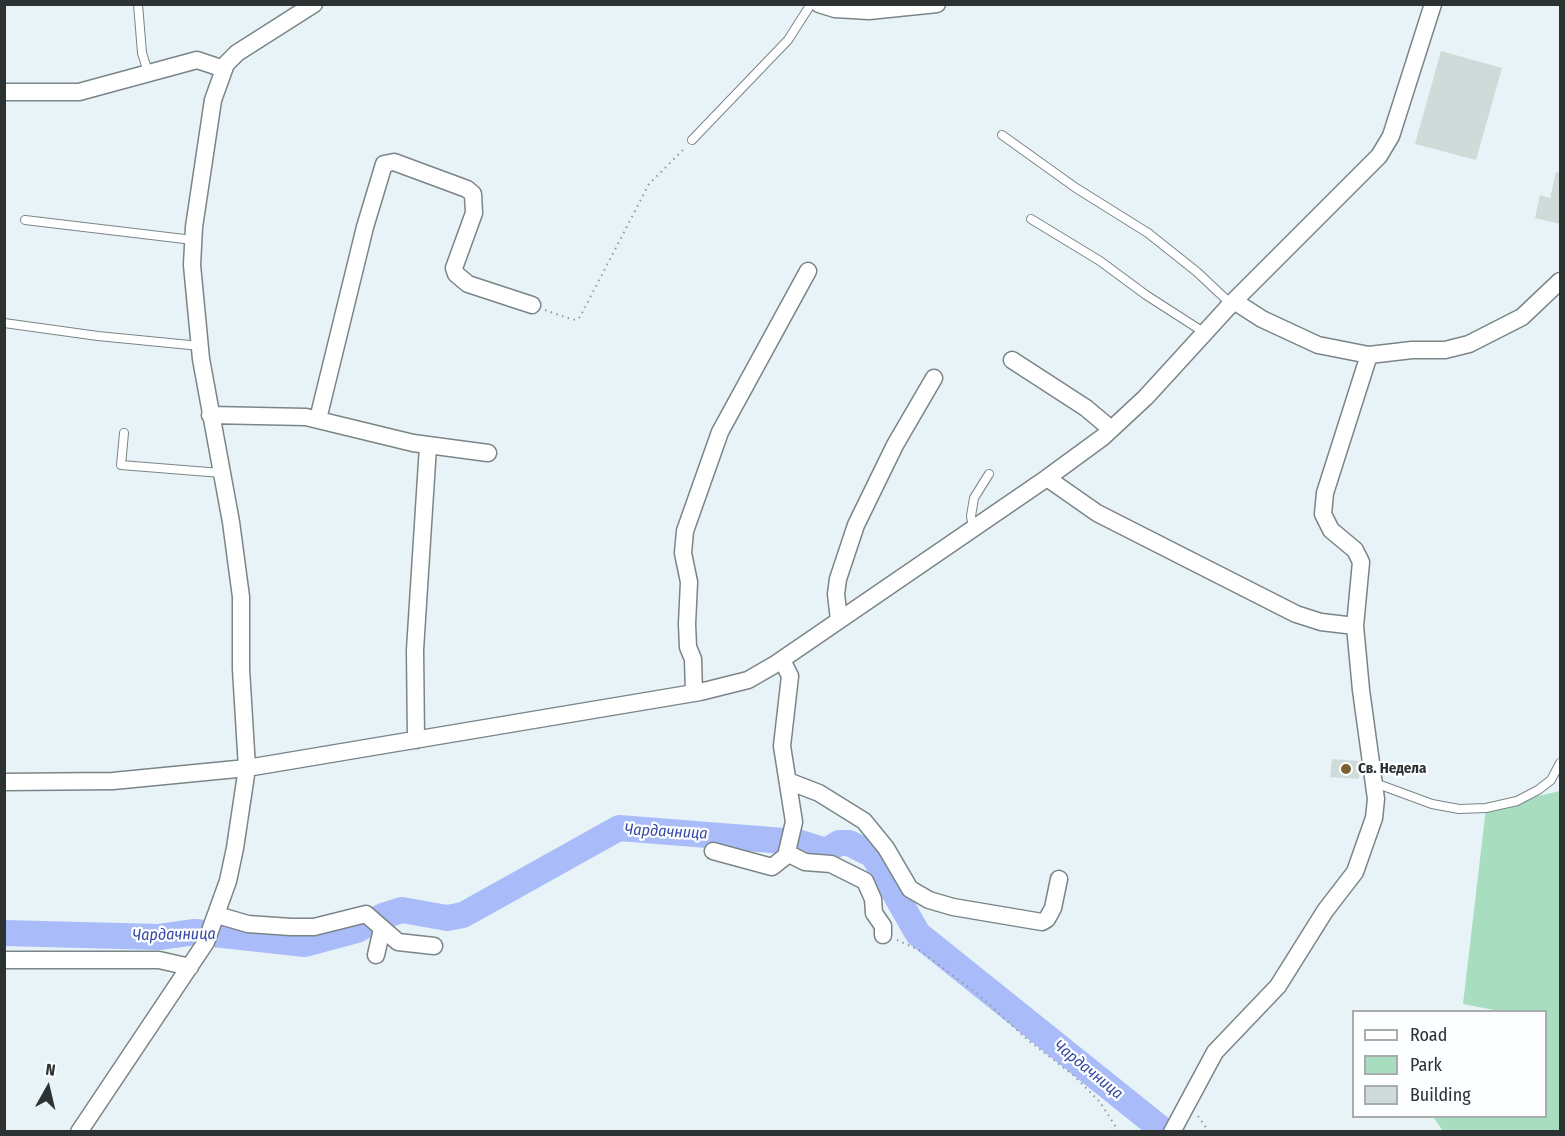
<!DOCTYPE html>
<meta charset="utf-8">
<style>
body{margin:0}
#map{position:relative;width:1565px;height:1136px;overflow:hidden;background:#e7f3f7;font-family:"Fira Sans Condensed",sans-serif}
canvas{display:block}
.frame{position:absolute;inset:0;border:6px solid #2c3132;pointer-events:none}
.legend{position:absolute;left:1352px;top:1010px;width:195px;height:108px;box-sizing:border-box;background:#fcfeff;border:2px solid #a9acad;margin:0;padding:8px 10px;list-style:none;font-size:18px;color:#2c3132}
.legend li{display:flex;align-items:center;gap:12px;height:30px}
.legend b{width:30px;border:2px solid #a9acad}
.north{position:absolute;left:18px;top:1058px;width:60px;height:60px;-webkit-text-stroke:4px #fcfeff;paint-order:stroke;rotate:8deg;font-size:16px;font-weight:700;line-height:24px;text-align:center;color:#2c3132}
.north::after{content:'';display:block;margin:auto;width:21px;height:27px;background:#2c3132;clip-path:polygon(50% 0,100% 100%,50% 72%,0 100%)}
</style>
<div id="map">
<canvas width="1565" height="1136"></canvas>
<div class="frame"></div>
<ul class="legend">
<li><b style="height:8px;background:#fff"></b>Road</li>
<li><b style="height:16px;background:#a8debf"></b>Park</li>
<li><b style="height:16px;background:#cedbd9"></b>Building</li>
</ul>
<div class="north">N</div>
</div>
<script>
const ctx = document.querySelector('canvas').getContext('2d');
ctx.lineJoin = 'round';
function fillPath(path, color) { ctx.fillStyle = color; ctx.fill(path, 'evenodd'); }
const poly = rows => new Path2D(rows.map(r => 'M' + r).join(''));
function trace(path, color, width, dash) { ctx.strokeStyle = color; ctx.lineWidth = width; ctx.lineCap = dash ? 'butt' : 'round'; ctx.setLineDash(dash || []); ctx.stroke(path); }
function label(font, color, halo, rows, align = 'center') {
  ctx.font = font + ' "Fira Sans Condensed",sans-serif'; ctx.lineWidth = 4.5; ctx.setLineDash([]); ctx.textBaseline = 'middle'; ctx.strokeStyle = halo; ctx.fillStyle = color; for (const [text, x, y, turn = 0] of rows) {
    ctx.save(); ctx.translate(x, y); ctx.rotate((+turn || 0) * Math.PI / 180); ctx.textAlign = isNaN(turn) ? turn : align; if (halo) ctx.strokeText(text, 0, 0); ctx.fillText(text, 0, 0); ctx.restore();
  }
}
const green = poly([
 [1560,791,1560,1131,1443,1131,1433,1117,1546,1116,1546,1012,1499,1011,1463,1004,1486,808]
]);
const river = poly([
 [4,933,159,937,195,932,305,944,357,930,383,916,402,910,447,918,463,915,619,828,797,842,826,851,839,843,849,843,873,855,918,934,1165,1132]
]);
const building = poly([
 [1441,51,1502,68,1476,160,1415,144],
 [1556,172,1560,173,1560,224,1535,218,1540,195,1550,198],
 [1332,759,1361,761,1359,779,1330,777]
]);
const path = poly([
 [545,310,568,318,576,320,580,317,649,184,684,149],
 [897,940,919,950,979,995,1028,1040,1073,1075,1100,1102,1119,1132],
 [1198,1116,1209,1132]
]);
const service = poly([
 [138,4,142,53,148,72],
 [1002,135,1076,188,1148,233,1197,272,1231,304],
 [692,140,788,40,811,4],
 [1031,219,1100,261,1146,295,1205,333],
 [25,220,193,240],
 [4,323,98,336,200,346],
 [124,433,121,465,221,473],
 [973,527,971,516,974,498,989,474],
 [1375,783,1432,804,1459,809,1486,808,1517,801,1538,790,1551,780,1560,763]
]);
const minor = poly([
 [819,4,835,9,869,11,937,4],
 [4,92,79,92,197,60,224,69],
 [1234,301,1262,319,1318,345,1369,355,1412,350,1445,350,1469,344,1522,317,1560,281],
 [1012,360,1086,408,1111,429],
 [210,415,306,417,413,443,488,453],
 [318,419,365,227,384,164,394,162,467,189,473,194,474,213,454,268,456,274,468,284,532,305],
 [1047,478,1097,513,1296,614,1321,622,1355,626],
 [839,620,836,594,838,579,856,525,895,445,934,378],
 [694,693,693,659,688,647,687,624,689,582,683,553,685,531,720,432,808,271],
 [416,740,415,650,428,446],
 [788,781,819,793,864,821,886,848,910,889,929,900,953,907,1042,922,1047,919,1053,908,1059,879],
 [4,782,113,781,247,768,700,692,748,680,774,665,1047,478,1103,437,1146,397,1231,304,1379,156,1391,136,1433,4],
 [713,851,772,867,786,856,794,822,782,746,790,676,782,660],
 [787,853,805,862,831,864,865,881,873,899,874,913,883,926,883,935],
 [217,915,248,924,291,927,314,927,366,914,398,942,434,946],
 [376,955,382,929],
 [4,960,159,960,190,967],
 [79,1132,206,942,228,881,235,848,247,768,241,669,241,597,231,522,201,359,192,265,194,227,213,100,226,64,237,53,314,4],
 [1172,1132,1215,1052,1278,986,1325,911,1355,872,1374,818,1376,799,1361,690,1355,626,1361,562,1355,550,1331,530,1323,514,1325,493,1369,355]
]);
const markers = [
 [1346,769,6,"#7c5f32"]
];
const poiNames = [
 ["Св. Недела",1358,769]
];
const waterNames = [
 ["Чардачница",666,832,3],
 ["Чардачница",174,935,-1],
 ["Чардачница",1088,1070,39]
];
fillPath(green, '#a8debf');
trace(river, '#a9bcf9', 26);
fillPath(building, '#cedbd9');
trace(service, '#7a8588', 10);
trace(minor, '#7a8588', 19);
trace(path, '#919a9d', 2, [1.5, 4.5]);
trace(service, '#fff', 8);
trace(minor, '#fff', 16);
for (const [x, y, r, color] of markers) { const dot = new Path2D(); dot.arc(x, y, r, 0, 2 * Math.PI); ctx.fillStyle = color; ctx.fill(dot); trace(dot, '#fcfeff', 2); }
label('bold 15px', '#2c3132', '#fcfeff', poiNames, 'left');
label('italic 16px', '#3849a1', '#fcfeff', waterNames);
</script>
